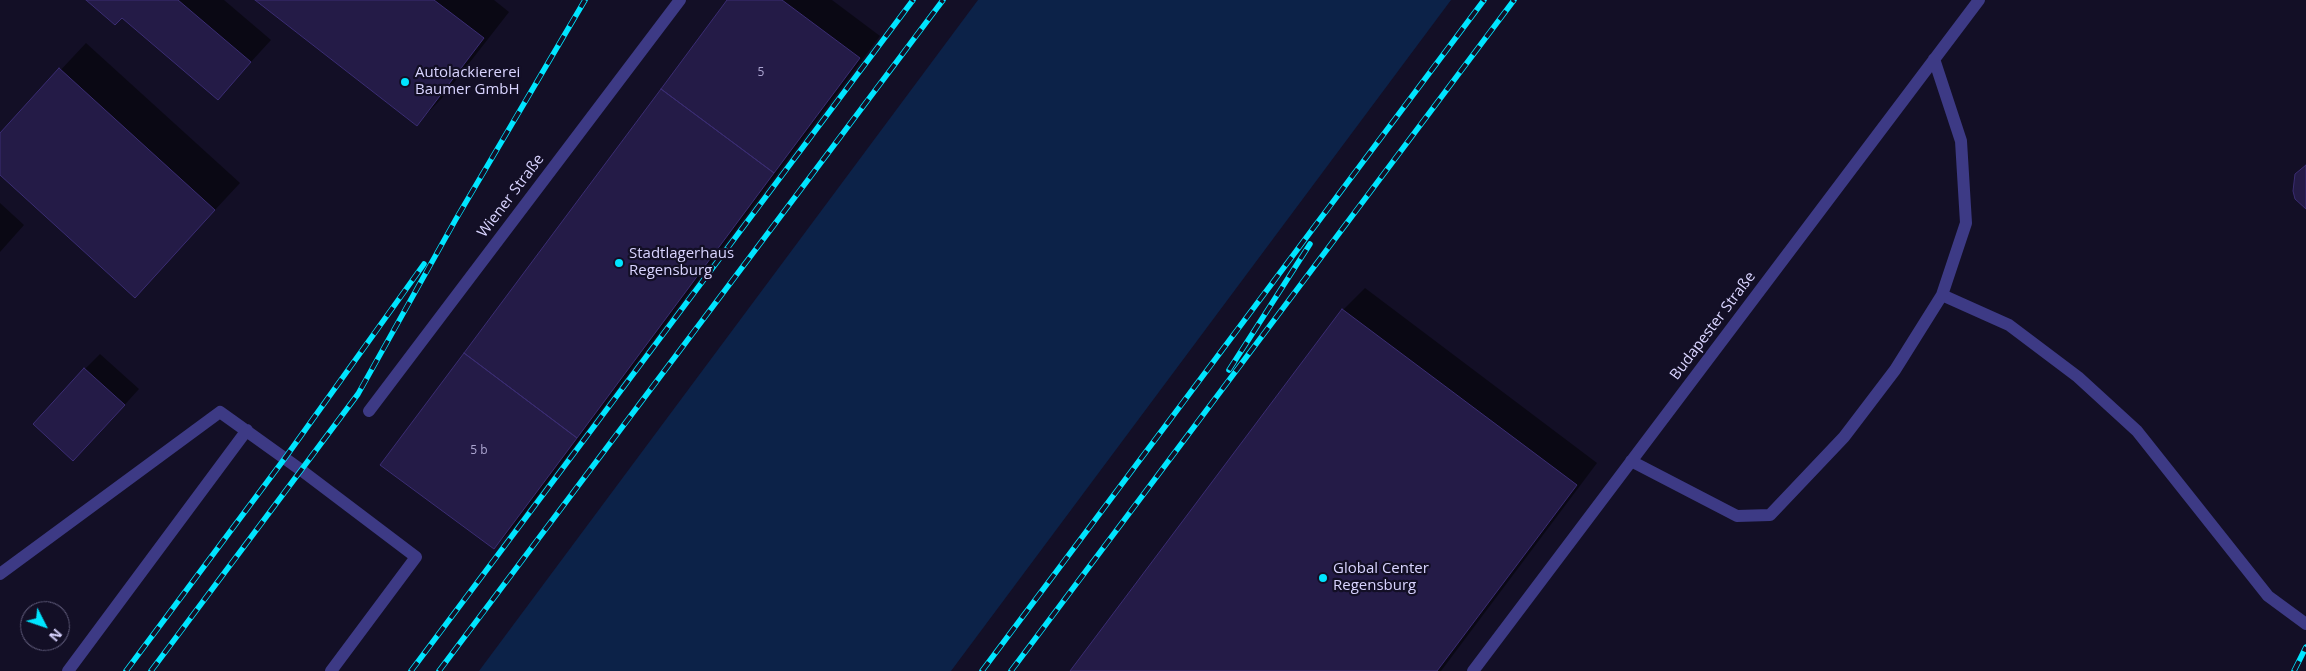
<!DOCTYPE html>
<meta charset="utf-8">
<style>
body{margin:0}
#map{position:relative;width:2306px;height:671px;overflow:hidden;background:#130f26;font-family:"Open Sans",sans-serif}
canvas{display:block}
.north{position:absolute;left:20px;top:601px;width:50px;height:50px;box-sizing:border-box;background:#130f26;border:1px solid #625e7d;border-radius:50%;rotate:131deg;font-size:14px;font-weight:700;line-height:20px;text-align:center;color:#d9d4ff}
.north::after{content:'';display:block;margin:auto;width:18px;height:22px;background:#00e5ff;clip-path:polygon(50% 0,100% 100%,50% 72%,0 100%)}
</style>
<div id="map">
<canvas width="2306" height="671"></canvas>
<div class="north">N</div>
</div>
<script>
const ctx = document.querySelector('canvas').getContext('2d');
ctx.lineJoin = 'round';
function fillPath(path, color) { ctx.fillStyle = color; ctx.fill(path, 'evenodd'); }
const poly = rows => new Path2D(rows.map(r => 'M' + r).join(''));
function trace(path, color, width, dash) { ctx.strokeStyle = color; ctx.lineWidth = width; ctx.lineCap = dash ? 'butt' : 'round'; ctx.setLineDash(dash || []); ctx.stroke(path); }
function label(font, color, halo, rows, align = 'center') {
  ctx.font = font + ' "Open Sans",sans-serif'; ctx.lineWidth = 4.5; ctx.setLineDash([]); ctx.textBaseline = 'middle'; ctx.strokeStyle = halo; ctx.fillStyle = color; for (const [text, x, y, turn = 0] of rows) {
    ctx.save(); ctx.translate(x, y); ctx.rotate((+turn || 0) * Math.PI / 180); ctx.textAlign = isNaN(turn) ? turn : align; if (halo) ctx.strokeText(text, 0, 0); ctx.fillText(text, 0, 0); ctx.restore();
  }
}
const water = poly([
 [978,0,1451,0,951,671,479,671]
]);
const shadow = poly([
 [88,0,224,0,271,40,218,98,122,16],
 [257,0,494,0,509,12,442,98,417,124],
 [729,0,832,0,880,36,515,526,494,548],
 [86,43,240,183,135,296,0,173,0,135],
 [0,203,24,225,0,252],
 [1365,288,1597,463,1441,671,1072,671,1343,310],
 [100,354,139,389,89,444,85,369]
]);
const building = poly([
 [86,0,178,0,251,62,218,100,122,18,115,25,86,0],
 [255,0,434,0,484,38,417,126,255,0],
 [727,0,782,0,860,58,774,173,661,89,727,0],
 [59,68,215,210,135,298,0,175,0,133,59,68],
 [661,89,774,173,577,438,464,353,661,89],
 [2306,165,2306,209,2295,199,2293,191,2295,174,2306,165],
 [1342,309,1577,485,1437,671,1070,671,1342,309],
 [464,353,577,438,494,549,380,465,464,353],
 [84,368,125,405,73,461,33,424,84,368]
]);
const minor = poly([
 [1942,295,2009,325,2078,377,2137,431,2268,596,2306,624],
 [369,411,680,0],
 [1631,461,1737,516,1770,515,1844,437,1895,370,1942,295,1966,223,1961,141,1934,59],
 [0,574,220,412,301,470,416,557,331,671],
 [68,671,247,430],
 [1473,671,1979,0]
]);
const rail = poly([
 [1229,370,1310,244],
 [126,671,285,458,424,264],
 [151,671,358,394,456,219,585,0],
 [411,671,913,0],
 [439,671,943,0],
 [982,671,1484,0],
 [1011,671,1514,0],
 [2294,671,2306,647]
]);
const markers = [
 [405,82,5,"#00e5ff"],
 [619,263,5,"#00e5ff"],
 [1323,578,5,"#00e5ff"]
];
const numberNames = [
 ["5",761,73],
 ["5 b",479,451]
];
const poiNames = [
 ["Autolackiererei",415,73],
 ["Baumer GmbH",415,90],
 ["Stadtlagerhaus",629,254],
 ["Regensburg",629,271],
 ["Global Center",1333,569],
 ["Regensburg",1333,586]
];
const streetNames = [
 ["Wiener Straße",511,196,-53],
 ["Budapester Straße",1713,326,-53]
];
fillPath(water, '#0c2248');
fillPath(shadow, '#0007');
fillPath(building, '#241b47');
trace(building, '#3b2d73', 1);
trace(minor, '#3d3a85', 12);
trace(rail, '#00e5ff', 5.5);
trace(rail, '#130f26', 4, [11]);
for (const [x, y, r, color] of markers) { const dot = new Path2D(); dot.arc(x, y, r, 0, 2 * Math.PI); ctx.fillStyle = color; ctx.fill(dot); trace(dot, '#130f26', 2); }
label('12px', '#aca6d1', null, numberNames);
label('15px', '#d9d4ff', '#130f26', poiNames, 'left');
label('15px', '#d9d4ff', '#130f26', streetNames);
</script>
